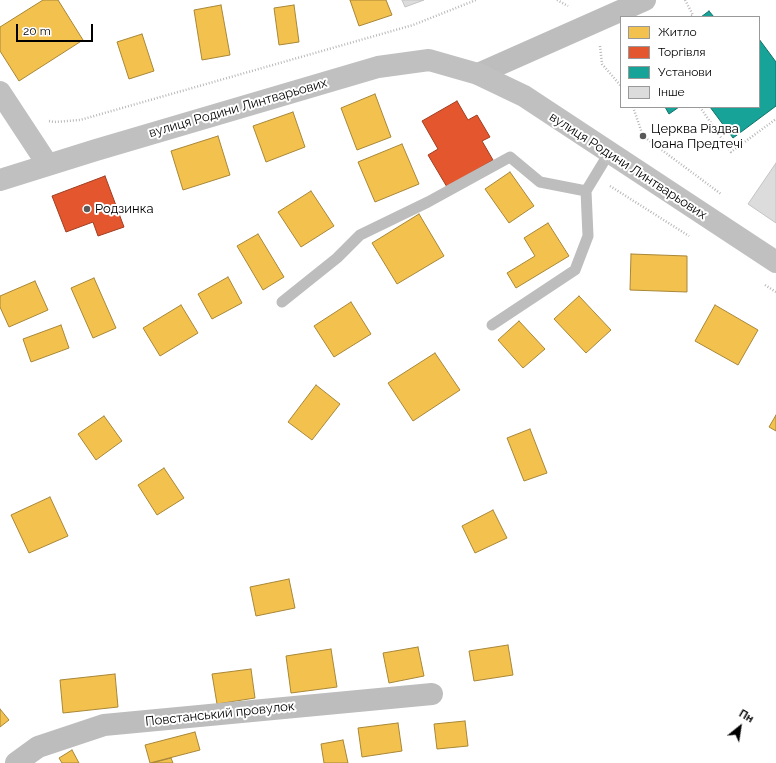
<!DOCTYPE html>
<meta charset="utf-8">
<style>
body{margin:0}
#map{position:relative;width:776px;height:763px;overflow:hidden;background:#fff;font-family:Raleway,sans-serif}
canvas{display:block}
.legend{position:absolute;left:620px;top:16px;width:140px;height:92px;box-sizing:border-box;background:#fff;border:1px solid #999;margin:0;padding:5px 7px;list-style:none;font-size:12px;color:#000}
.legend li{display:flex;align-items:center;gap:8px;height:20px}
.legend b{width:20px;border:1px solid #999}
.north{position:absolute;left:720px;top:707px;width:40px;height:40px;-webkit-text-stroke:3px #fff;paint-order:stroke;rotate:30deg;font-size:11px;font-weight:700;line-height:16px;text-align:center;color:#000}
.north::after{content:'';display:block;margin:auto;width:14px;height:18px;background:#000;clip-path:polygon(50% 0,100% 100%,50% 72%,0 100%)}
.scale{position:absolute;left:16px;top:24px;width:77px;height:18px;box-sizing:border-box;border:2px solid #000;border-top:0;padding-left:5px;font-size:12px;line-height:14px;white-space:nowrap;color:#000;-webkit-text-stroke:3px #fff;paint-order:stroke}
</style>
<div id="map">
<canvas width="776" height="763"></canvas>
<ul class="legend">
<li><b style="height:11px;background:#f2c14e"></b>Житло</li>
<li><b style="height:11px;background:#e4572e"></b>Торгівля</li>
<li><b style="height:11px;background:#17a398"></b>Установи</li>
<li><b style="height:11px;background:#dcdcdc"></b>Інше</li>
</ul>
<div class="north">Пн</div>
<div class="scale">20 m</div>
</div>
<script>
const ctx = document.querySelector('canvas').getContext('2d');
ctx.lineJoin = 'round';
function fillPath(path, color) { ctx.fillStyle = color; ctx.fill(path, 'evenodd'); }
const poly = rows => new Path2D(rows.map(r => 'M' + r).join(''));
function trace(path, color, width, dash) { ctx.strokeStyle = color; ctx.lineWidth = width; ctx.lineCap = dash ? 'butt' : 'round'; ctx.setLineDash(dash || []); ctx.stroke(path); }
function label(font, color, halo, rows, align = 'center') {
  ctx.font = font + ' Raleway,sans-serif'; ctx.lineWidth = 4; ctx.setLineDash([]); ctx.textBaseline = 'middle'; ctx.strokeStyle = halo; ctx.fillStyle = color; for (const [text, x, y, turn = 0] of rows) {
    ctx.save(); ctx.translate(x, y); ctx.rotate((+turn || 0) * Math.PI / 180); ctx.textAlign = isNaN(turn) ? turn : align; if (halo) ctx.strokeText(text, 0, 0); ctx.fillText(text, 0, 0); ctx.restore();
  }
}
const homes = poly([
 [43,0,58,0,83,40,19,81,0,51,0,27,43,0],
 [350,0,386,0,392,15,359,26,350,0],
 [221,5,230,55,202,60,194,10,221,5],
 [294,5,299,42,279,45,274,8,294,5],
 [142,34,154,71,129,79,117,42,142,34],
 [375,94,391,137,357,150,341,108,375,94],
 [293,112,305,147,266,162,253,126,293,112],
 [218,136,230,175,183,190,171,151,218,136],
 [402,144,419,184,375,202,358,162,402,144],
 [510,172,534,206,509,223,485,189,510,172],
 [311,191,334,226,301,247,278,212,311,191],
 [419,214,444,256,397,284,372,243,419,214],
 [548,223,569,256,516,288,507,273,535,256,524,238,548,223],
 [258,234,284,277,263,290,237,246,258,234],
 [631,254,687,256,687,292,630,290,631,254],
 [228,277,242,303,212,319,198,294,228,277],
 [94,278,116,328,93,338,71,288,94,278],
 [35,281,48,310,9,327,0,307,0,296,35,281],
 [579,296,611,330,586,353,554,319,579,296],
 [351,302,371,334,334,357,314,326,351,302],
 [181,305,198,333,160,356,143,328,181,305],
 [715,305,758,330,738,365,695,341,715,305],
 [519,321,545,349,523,368,498,340,519,321],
 [61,325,69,348,31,362,23,339,61,325],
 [435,353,460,390,413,421,388,383,435,353],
 [316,385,340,404,312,440,288,422,316,385],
 [776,415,776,431,769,427,776,415],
 [104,416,122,441,96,460,78,434,104,416],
 [530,429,547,473,524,481,507,438,530,429],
 [164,468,184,498,157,515,138,485,164,468],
 [50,497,68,536,29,553,11,515,50,497],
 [493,510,507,538,475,553,462,526,493,510],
 [289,579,295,608,256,616,250,587,289,579],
 [508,645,513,675,474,681,469,651,508,645],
 [418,647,424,676,389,683,383,653,418,647],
 [331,649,337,687,291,693,286,656,331,649],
 [251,669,255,698,217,704,212,674,251,669],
 [115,674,118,707,63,713,60,680,115,674],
 [0,709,9,720,0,727,0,709],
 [465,721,468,746,437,749,434,724,465,721],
 [398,723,402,751,362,757,358,728,398,723],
 [195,732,200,750,150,763,145,745,195,732],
 [343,740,348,763,324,763,321,744,343,740],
 [72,750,79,763,62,763,59,758,72,750],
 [171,758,173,763,152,763,171,758]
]);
const shops = poly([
 [457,101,468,120,477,115,490,137,482,141,493,160,447,187,428,155,438,149,422,121,457,101],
 [105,176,124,227,98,236,93,222,66,232,52,196,105,176]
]);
const public = poly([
 [709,11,714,17,701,17,709,11],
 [759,39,776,62,776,106,733,138,710,107,759,107,759,39],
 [665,107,679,107,669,114,665,107]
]);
const building = poly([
 [402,0,424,0,405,7,402,0],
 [776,163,776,223,748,204,776,163]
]);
const path = poly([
 [557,0,568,6],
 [685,0,693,15,690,17],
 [600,46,602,64,621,86],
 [633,107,643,136,721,194],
 [700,107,731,152,776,119],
 [49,121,54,122,80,120,413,25,476,0],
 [610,186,689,236],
 [765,285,776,292]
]);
const service = poly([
 [282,302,337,258,360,235,428,202,510,157,540,182,586,191,609,153],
 [492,325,575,270,588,236,586,191]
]);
const minor = poly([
 [478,74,645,0],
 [16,763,38,747,104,725,432,694]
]);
const secondary = poly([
 [0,92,48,165],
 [0,180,96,150,378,67,429,60,478,74,524,96,776,262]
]);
const markers = [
 [643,136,4,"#595959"],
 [87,209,4,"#595959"]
];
const streetNames = [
 ["вулиця Родини Линтварьових",238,108,-16],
 ["вулиця Родини Линтварьових",628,166,33],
 ["Повстанський провулок",220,714,-6]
];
const poiNames = [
 ["Церква Різдва",651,129],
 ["Іоана Предтечі",651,144],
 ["Родзинка",95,209]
];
fillPath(homes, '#f2c14e');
trace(homes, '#a98737', 1);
fillPath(shops, '#e4572e');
trace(shops, '#a03d20', 1);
fillPath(public, '#17a398');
trace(public, '#10726a', 1);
fillPath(building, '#dcdcdc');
trace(building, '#c4c4c4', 1);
trace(path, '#b8b8b8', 2.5, [1, 2]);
trace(service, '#bdbdbd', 11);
trace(minor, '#bdbdbd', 22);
trace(secondary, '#c0c0c0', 22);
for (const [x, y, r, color] of markers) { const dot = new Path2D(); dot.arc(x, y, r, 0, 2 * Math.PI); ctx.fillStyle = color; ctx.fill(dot); trace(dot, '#fff', 1.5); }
label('13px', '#000', '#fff', streetNames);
label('13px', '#000', '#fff', poiNames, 'left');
</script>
